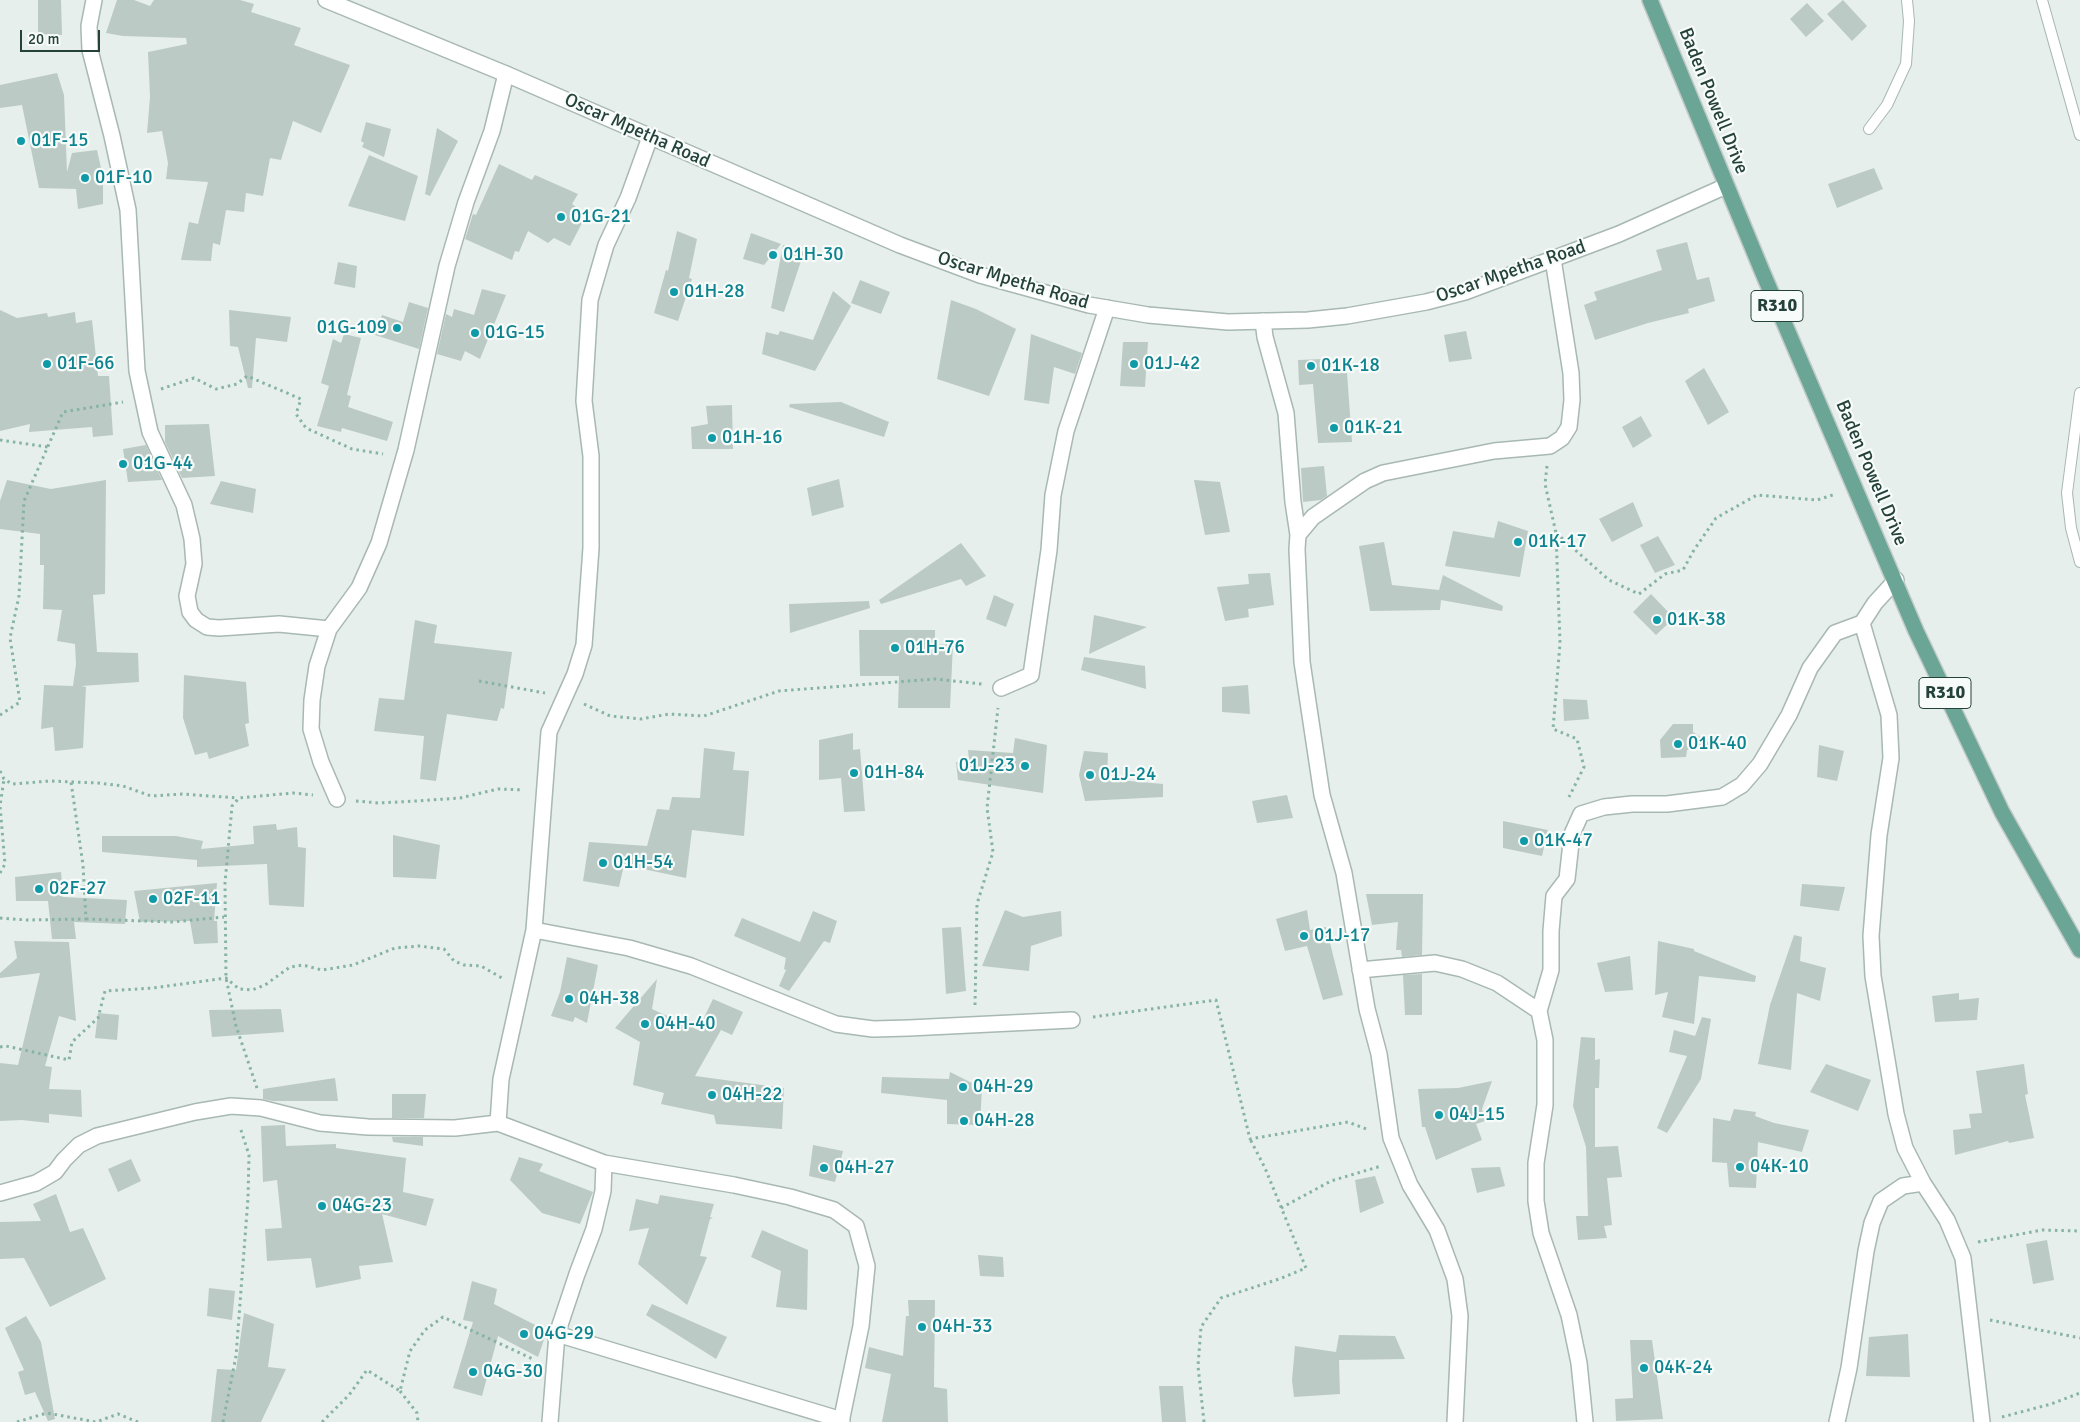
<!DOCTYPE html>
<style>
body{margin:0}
#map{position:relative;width:2080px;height:1422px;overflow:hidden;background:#e6efeb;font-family:Signika,sans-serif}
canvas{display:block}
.scale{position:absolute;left:20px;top:30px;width:80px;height:22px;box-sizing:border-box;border:2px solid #24423a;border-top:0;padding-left:6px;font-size:15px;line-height:18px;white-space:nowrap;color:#24423a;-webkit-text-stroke:4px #f7fbf9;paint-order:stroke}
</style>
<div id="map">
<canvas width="2080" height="1422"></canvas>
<div class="scale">20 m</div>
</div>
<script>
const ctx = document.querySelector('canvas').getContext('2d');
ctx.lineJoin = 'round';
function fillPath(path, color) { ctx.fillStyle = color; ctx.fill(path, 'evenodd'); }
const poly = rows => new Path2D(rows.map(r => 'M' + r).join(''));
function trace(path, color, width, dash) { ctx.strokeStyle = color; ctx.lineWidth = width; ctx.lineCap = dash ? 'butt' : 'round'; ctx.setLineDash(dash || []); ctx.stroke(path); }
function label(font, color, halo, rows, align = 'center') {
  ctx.font = font + ' Signika,sans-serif'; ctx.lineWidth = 4.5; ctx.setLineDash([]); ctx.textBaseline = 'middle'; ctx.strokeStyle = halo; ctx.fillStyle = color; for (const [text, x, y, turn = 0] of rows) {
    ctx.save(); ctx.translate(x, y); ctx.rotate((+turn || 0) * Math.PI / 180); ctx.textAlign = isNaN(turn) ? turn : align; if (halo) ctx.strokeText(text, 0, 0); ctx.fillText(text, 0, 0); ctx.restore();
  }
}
const building = poly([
 [38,0,61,0,62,35,38,34],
 [117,0,134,0,150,6,154,0,240,0,254,4,251,12,301,28,294,45,350,65,321,133,293,121,281,160,270,158,263,196,246,193,244,212,226,210,220,245,213,243,211,261,181,260,189,222,198,224,208,182,166,179,168,163,162,131,147,133,150,97,148,52,187,44,186,38,123,36,106,33],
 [1843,0,1867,26,1852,41,1827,14],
 [1807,3,1824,21,1806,37,1790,19],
 [57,73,64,95,67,172,72,153,97,150,103,177,103,204,78,209,76,189,39,188,22,105,0,108,0,85],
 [366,122,391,129,384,157,362,147,364,143,361,141],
 [437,128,458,141,430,196,425,194],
 [369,155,418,176,405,221,348,206],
 [499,164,532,180,535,175,578,194,572,204,584,213,579,221,582,223,570,246,554,238,548,243,528,231,519,252,515,251,512,260,465,239,473,214,476,215],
 [1874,168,1883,189,1837,208,1828,184],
 [677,231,697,239,689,278,692,279,678,321,654,313,666,270,668,271],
 [751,233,781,244,764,265,743,259],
 [1687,242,1697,280,1709,277,1715,301,1688,309,1689,313,1648,323,1595,340,1584,305,1597,300,1594,292,1662,270,1656,250],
 [783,245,804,252,784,312,771,308],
 [338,262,357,266,355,288,334,284],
 [860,280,890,292,881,314,851,303],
 [482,289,506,295,480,359,465,351,461,361,437,354,446,314,452,317,454,309,474,315],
 [833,291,851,306,815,371,762,354,766,332,778,335,780,331,813,340],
 [951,300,976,309,1016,329,989,396,937,379],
 [409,302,428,308,419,349,375,335,382,315,403,322],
 [0,310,17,318,47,313,48,317,75,312,76,323,92,320,98,376,109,376,113,435,93,437,92,427,29,432,30,424,0,431],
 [229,310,291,317,287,342,256,338,252,388,248,388,238,347,230,346],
 [1466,331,1472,359,1449,362,1444,335],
 [344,334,361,338,347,395,351,396,348,407,393,422,387,441,342,428,341,432,317,426,329,386,321,383,333,339,341,343],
 [1031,334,1082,353,1075,374,1054,367,1049,404,1024,400],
 [1123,342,1148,342,1145,387,1120,386],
 [1323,359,1324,373,1347,373,1352,442,1318,443,1313,384,1299,385,1298,360],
 [1704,368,1729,412,1708,425,1685,381],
 [841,402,889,422,884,437,789,407,790,404],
 [732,405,733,449,692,449,691,427,708,424,706,406],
 [1641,416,1652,436,1633,448,1622,427],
 [209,424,215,476,182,478,165,442,165,425],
 [146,445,162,480,128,482,123,449],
 [1324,466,1327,496,1321,500,1303,502,1301,468],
 [839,479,844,507,812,516,807,488],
 [7,480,51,489,106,480,105,594,93,595,97,652,138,653,139,682,81,686,86,687,83,748,55,751,53,727,41,729,44,685,73,686,76,664,75,644,57,641,62,610,43,609,44,565,40,565,40,534,0,529,0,501],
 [1194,480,1220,482,1230,532,1205,535],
 [221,481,256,489,253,513,210,504],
 [1633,502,1643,526,1612,542,1599,519],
 [1498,521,1528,531,1520,577,1445,566,1453,531,1494,538],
 [1658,536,1675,565,1655,573,1640,545],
 [1384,542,1392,585,1439,590,1443,575,1503,606,1502,611,1441,600,1440,610,1370,611,1359,546],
 [961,543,986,576,966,586,961,579,881,604,879,600],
 [1270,573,1274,605,1248,609,1249,617,1225,621,1217,587,1249,584,1248,574],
 [1651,594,1674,618,1656,635,1633,612],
 [994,595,1014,604,1006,627,986,619],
 [869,601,870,608,790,633,789,604],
 [1094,615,1147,627,1089,654],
 [415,620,437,625,434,643,512,652,504,709,501,708,497,721,447,714,436,781,420,779,424,736,374,731,379,698,404,700],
 [859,630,935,630,935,645,953,644,950,708,898,708,899,676,860,676],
 [1084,657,1145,666,1146,689,1081,670],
 [184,675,246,682,249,723,245,724,249,746,209,759,207,752,195,755,183,718],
 [1248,685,1250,714,1222,712,1222,687],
 [1563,699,1587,700,1589,719,1564,721],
 [1673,724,1693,724,1693,732,1711,744,1687,750,1686,757,1661,758,1660,740],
 [853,733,853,750,860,749,865,811,844,812,841,778,819,780,819,740],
 [1015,738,1047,745,1043,793,958,780,956,762,969,760,968,750,1013,753],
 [1819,745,1844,751,1837,781,1817,777],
 [704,748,735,752,733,770,749,771,744,836,692,830,686,878,624,865,619,887,583,881,589,842,647,846,657,809,669,810,672,797,700,798],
 [1084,751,1108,753,1107,779,1163,784,1163,797,1085,801,1079,775],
 [1287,795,1293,818,1257,823,1252,801],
 [1503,821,1548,830,1542,856,1503,848],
 [276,824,277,830,297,827,298,847,306,848,304,907,269,905,267,864,197,867,197,860,102,852,102,836,176,836,203,841,201,849,254,844,253,826],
 [393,835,440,845,436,879,393,877],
 [61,872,63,897,127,900,125,924,74,922,76,939,52,939,48,901,16,901,15,877],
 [217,883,214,921,217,921,218,943,194,944,190,921,140,922,134,891],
 [1802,884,1845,887,1839,911,1800,906],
 [1366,894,1423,894,1422,955,1402,957,1401,950,1396,950,1398,922,1372,925],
 [1005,910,1023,917,1061,911,1062,936,1031,946,1029,971,982,966],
 [1307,910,1310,930,1326,927,1343,995,1323,1000,1307,946,1285,951,1276,919],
 [813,911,837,921,830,943,824,941,789,991,779,986,786,970,784,969,786,958,734,936,742,918,800,942],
 [961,927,966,991,946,994,942,928],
 [1794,935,1802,937,1800,961,1826,968,1820,1001,1797,993,1791,1070,1758,1064,1770,1005],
 [14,941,69,942,76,1021,59,1016,45,1066,52,1067,49,1089,81,1090,82,1117,49,1114,49,1123,22,1120,0,1121,0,1063,18,1065,40,973,0,978,0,973,17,958],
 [1658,941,1694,949,1694,951,1756,976,1755,982,1699,976,1694,1024,1662,1017,1668,992,1655,995],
 [1630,956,1633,990,1605,992,1597,963],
 [567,957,598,965,587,1023,575,1017,573,1022,551,1016,560,992],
 [1422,974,1422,1015,1405,1015,1403,975],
 [657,979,652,1009,698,1030,713,999,743,1012,732,1035,721,1030,695,1076,784,1088,782,1129,716,1124,714,1115,661,1104,664,1093,633,1085,640,1042,615,1028],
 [1959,993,1959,1000,1979,998,1977,1020,1935,1022,1932,996],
 [281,1009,284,1032,212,1037,209,1010],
 [98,1013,119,1015,117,1040,95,1038],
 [1702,1017,1711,1019,1701,1079,1667,1133,1657,1128,1687,1056,1669,1052,1674,1030,1695,1036],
 [1581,1037,1595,1038,1595,1060,1600,1059,1599,1088,1595,1088,1595,1147,1618,1146,1622,1177,1607,1178,1612,1225,1604,1226,1607,1238,1578,1240,1576,1216,1588,1216,1586,1147,1573,1106],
 [1826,1064,1871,1080,1858,1111,1810,1092],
 [2024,1064,2028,1094,2025,1095,2034,1138,2009,1143,2008,1141,1955,1155,1953,1130,1971,1128,1969,1114,1982,1113,1976,1071],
 [950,1072,982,1088,980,1125,947,1124,947,1100,881,1093,882,1077,949,1079],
 [335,1078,338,1101,273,1101,263,1099,263,1089],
 [1492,1081,1482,1109,1485,1121,1476,1124,1482,1140,1436,1160,1425,1127,1422,1127,1418,1089,1458,1088],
 [392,1094,426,1094,424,1118,392,1118],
 [1734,1109,1756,1112,1755,1116,1774,1123,1809,1130,1802,1152,1758,1142,1756,1188,1729,1187,1727,1163,1712,1162,1713,1118,1730,1121],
 [285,1125,286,1146,336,1144,336,1148,406,1158,403,1192,434,1199,426,1226,382,1214,393,1262,359,1266,361,1279,316,1288,311,1258,267,1261,265,1229,282,1228,277,1180,263,1182,261,1126],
 [392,1137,423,1137,423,1146,393,1142],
 [813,1145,843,1151,835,1182,809,1176],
 [519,1157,543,1164,539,1171,593,1192,580,1224,542,1213,510,1180],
 [131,1159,141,1181,118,1192,108,1169],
 [1500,1167,1505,1186,1477,1193,1471,1168],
 [1375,1176,1384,1203,1360,1213,1355,1180],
 [56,1194,70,1232,83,1228,106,1279,50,1307,24,1258,0,1259,0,1222,41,1221,33,1204],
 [660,1195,714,1204,710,1217,713,1218,710,1219,700,1256,707,1257,687,1305,638,1264,649,1228,629,1231,636,1199,658,1204],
 [762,1230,808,1250,807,1310,776,1307,781,1271,751,1257],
 [2047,1240,2054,1280,2033,1284,2026,1244],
 [978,1255,1003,1257,1004,1277,980,1276],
 [472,1281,497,1289,494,1304,547,1331,538,1357,498,1336,482,1396,453,1388,473,1322,463,1320],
 [209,1288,235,1291,232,1320,207,1316],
 [908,1300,935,1300,934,1387,947,1389,948,1422,882,1422,891,1374,865,1368,869,1347,903,1356,906,1316,909,1316],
 [652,1304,727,1337,716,1359,646,1315],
 [244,1313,274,1324,268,1367,286,1369,261,1422,211,1422,217,1369,236,1370],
 [26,1316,41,1342,55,1419,48,1421,35,1392,25,1395,18,1372,24,1370,5,1328],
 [1908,1334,1910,1377,1866,1376,1869,1337],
 [1339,1335,1395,1336,1405,1359,1339,1360,1340,1394,1294,1397,1292,1380,1295,1346,1336,1352],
 [1630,1340,1652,1340,1663,1419,1616,1421,1615,1399,1633,1398],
 [1159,1386,1183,1386,1186,1422,1162,1422]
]);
const path = poly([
 [161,389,194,378,216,389,237,384,247,376,301,399,296,414,306,428,352,449,383,454],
 [0,440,48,447],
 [1547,466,1545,484,1556,533,1560,643,1553,729,1577,739,1584,767,1569,797],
 [1556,533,1609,580,1639,594,1665,574,1683,570,1694,550,1716,518,1757,495,1817,500,1836,494],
 [479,681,545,693],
 [584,704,610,716,641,719,669,714,704,716,779,691,935,679,982,684],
 [0,715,20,702,10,638,19,596,24,501,63,412,123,402],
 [0,771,4,779,12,784,50,781,98,783,123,786,151,796,182,794,238,798],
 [356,801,379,803,416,801,460,798,498,789,523,790],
 [0,873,5,864,0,806,4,779],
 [0,918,27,920,86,919,83,865,71,782],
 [86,919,173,922,224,917],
 [975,1005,977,904,993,852,987,808,998,708],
 [1093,1017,1216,1000,1250,1139,1348,1122,1369,1130],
 [0,1047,6,1046,69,1060,72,1042,98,1018,105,991,153,988,226,978,239,989,252,990,265,985,290,967,303,965,322,970,353,965,395,948,419,946,444,949,454,961,464,965,481,966,502,978],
 [257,1088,236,1026,226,978,225,883,232,806,239,798,293,793,313,795],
 [1281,1208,1331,1181,1381,1166],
 [1978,1242,2042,1230,2080,1231],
 [1990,1320,2080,1338],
 [400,1391,417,1413,418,1422],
 [2002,1417,2051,1404,2080,1393],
 [17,1422,47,1413,96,1422,118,1414,138,1422],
 [223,1422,236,1356,248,1198,249,1155,240,1127],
 [322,1422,349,1395,367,1370,400,1391,410,1351,425,1330,443,1317,535,1360],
 [1204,1422,1198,1366,1201,1327,1221,1298,1282,1278,1306,1268,1265,1168,1250,1139]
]);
const service = poly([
 [2042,0,2080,135],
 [1869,129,1887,105,1906,64,1909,21,1907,0],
 [2080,393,2067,493,2071,528,2080,562]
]);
const minor = poly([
 [94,0,89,26,90,50,112,136,128,210,137,371,150,432,184,505,192,539,194,564,187,596,190,612,196,620,207,627,219,628,279,624,329,629],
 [1263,321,1265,337,1286,413,1293,502,1298,535,1297,549,1302,662,1322,795,1344,873,1367,1009,1379,1054,1391,1138,1410,1185,1437,1230,1455,1279,1460,1316,1455,1422],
 [1298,535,1313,517,1365,481,1383,473,1494,451,1550,446,1562,438,1569,427,1572,400,1571,373,1553,259],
 [1896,580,1875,603,1862,623,1889,715,1891,758,1879,835,1871,936,1873,976,1896,1114,1905,1148,1923,1183,1947,1220,1963,1258,1982,1422],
 [1001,688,1031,675,1049,550,1053,495,1066,431,1107,308],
 [337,799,321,762,311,729,312,700,317,666,329,629,359,588,379,543,406,450,447,266,466,202,492,131,506,74],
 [534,930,629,948,691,966,836,1024,873,1029,909,1028,1072,1020],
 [1360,970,1435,963,1462,969,1497,983,1539,1011],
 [498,1123,604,1163,603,1191,594,1229,577,1274,557,1334,550,1422],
 [604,1163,734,1185,790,1197,834,1210,856,1226,867,1266,861,1326,841,1422],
 [0,1193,36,1183,55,1172,64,1160,79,1145,97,1136,195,1112,231,1106,261,1108,320,1123,368,1127,455,1128,498,1123,501,1079,534,930,549,732,575,674,584,645,591,548,591,456,584,401,590,300,606,245,628,198,650,137],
 [557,1334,842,1420],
 [1585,1422,1579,1363,1569,1315,1541,1233,1536,1201,1536,1163,1545,1105,1545,1040,1539,1011,1551,970,1551,931,1554,896,1567,879,1572,834,1581,814,1604,807,1632,804,1667,804,1722,797,1742,785,1760,764,1789,715,1810,668,1835,633,1862,623],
 [1837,1422,1849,1368,1866,1251,1872,1223,1881,1201,1903,1186,1923,1183]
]);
const tertiary = poly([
 [326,0,506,74,900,245,980,275,1089,305,1148,315,1228,322,1308,320,1347,316,1426,302,1465,292,1619,234,1726,186]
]);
const primary = poly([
 [1650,0,1762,271,1916,631,2002,812,2080,950]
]);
const markers = [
 [21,141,5,"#0f9aa8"],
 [85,178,5,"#0f9aa8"],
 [561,217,5,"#0f9aa8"],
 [773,255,5,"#0f9aa8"],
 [674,292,5,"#0f9aa8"],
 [397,328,5,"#0f9aa8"],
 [475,333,5,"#0f9aa8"],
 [47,364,5,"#0f9aa8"],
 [1134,364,5,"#0f9aa8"],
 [1311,366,5,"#0f9aa8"],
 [1334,428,5,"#0f9aa8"],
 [712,438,5,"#0f9aa8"],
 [123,464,5,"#0f9aa8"],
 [1518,542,5,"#0f9aa8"],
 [1657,620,5,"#0f9aa8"],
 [895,648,5,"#0f9aa8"],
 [1678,744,5,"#0f9aa8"],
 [1025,766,5,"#0f9aa8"],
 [854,773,5,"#0f9aa8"],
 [1090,775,5,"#0f9aa8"],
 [1524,841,5,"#0f9aa8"],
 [603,863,5,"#0f9aa8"],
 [39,889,5,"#0f9aa8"],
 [153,899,5,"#0f9aa8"],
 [1304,936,5,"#0f9aa8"],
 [569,999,5,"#0f9aa8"],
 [645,1024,5,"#0f9aa8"],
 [963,1087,5,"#0f9aa8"],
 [712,1095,5,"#0f9aa8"],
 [1439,1115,5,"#0f9aa8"],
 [964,1121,5,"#0f9aa8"],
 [1740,1167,5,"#0f9aa8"],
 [824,1168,5,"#0f9aa8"],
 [322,1206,5,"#0f9aa8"],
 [922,1327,5,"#0f9aa8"],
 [524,1334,5,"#0f9aa8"],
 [1644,1368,5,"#0f9aa8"],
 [473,1372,5,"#0f9aa8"]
];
const shields = [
 [1777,306,52],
 [1945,693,52]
];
const shieldNames = [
 ["R310",1777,306],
 ["R310",1945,693]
];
const streetNames = [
 ["Baden Powell Drive",1713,101,68],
 ["Oscar Mpetha Road",637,131,24],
 ["Oscar Mpetha Road",1511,272,-19],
 ["Oscar Mpetha Road",1013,281,17],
 ["Baden Powell Drive",1871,473,67]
];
const cultureNames = [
 ["01F-15",31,141],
 ["01F-10",95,178],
 ["01G-21",571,217],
 ["01H-30",783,255],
 ["01H-28",684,292],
 ["01G-109",387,328,"right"],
 ["01G-15",485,333],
 ["01F-66",57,364],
 ["01J-42",1144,364],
 ["01K-18",1321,366],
 ["01K-21",1344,428],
 ["01H-16",722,438],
 ["01G-44",133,464],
 ["01K-17",1528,542],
 ["01K-38",1667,620],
 ["01H-76",905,648],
 ["01K-40",1688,744],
 ["01J-23",1015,766,"right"],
 ["01H-84",864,773],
 ["01J-24",1100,775],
 ["01K-47",1534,841],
 ["01H-54",613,863],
 ["02F-27",49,889],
 ["02F-11",163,899],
 ["01J-17",1314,936],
 ["04H-38",579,999],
 ["04H-40",655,1024],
 ["04H-29",973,1087],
 ["04H-22",722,1095],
 ["04J-15",1449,1115],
 ["04H-28",974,1121],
 ["04K-10",1750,1167],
 ["04H-27",834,1168],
 ["04G-23",332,1206],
 ["04H-33",932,1327],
 ["04G-29",534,1334],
 ["04K-24",1654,1368],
 ["04G-30",483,1372]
];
fillPath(building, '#bbcac4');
trace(service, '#a8b8b2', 12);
trace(minor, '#a8b8b2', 18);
trace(tertiary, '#a8b8b2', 18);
trace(primary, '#c2cac8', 18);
trace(path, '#86b3a5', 3, [2.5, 4]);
trace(service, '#fff', 10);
trace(minor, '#fff', 15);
trace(tertiary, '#fff', 15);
trace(primary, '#6aa596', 15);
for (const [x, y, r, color] of markers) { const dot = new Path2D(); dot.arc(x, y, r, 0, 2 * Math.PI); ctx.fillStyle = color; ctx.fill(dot); trace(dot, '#f7fbf9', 2); }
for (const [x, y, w] of shields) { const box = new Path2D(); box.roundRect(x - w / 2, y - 15.5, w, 31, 4); ctx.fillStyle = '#f7fbf9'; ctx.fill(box); trace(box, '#24423a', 1); }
label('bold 18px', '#24423a', null, shieldNames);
label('19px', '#24423a', '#f7fbf9', streetNames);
label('19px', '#0d838f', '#f7fbf9', cultureNames, 'left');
</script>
